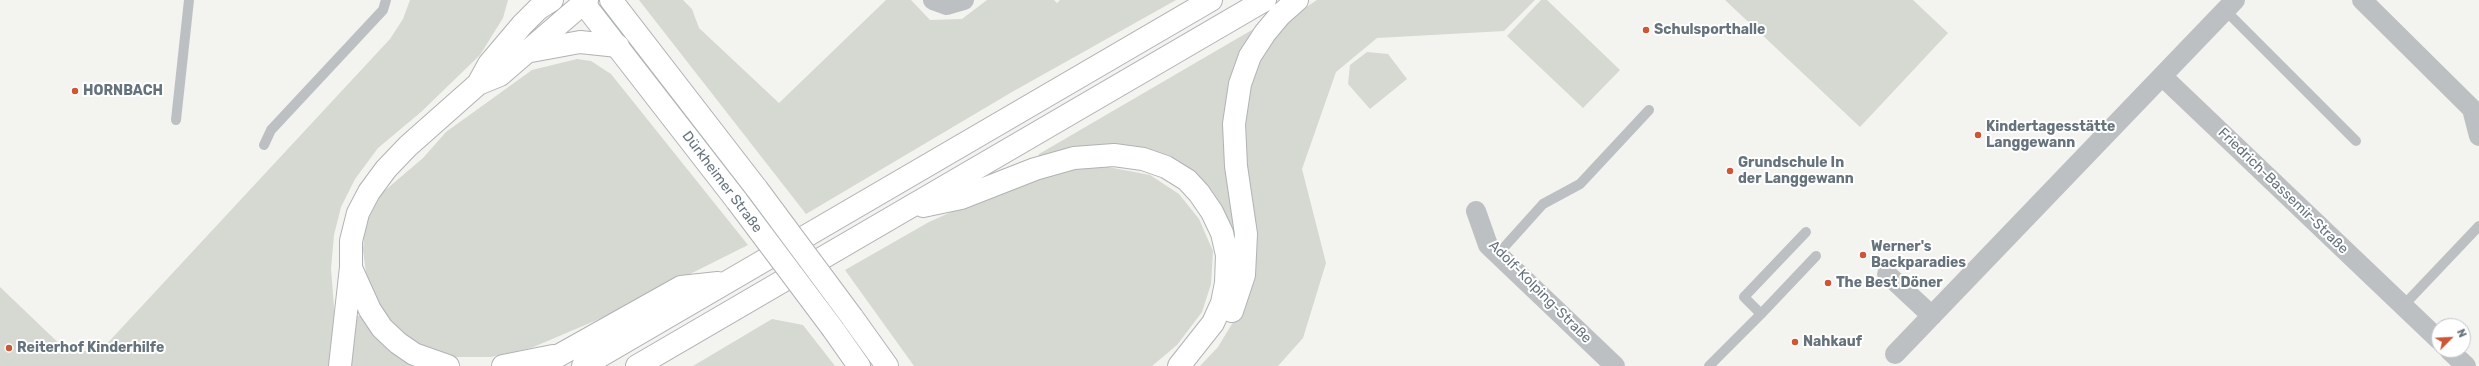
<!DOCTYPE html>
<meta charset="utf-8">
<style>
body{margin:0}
#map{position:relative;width:2479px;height:366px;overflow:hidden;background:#f3f3f0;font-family:Rubik,sans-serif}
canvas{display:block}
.north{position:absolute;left:2431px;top:318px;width:40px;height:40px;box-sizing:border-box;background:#fff;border:1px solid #c2c7cb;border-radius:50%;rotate:66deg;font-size:11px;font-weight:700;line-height:16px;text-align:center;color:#66737d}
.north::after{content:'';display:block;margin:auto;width:14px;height:18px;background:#cb5737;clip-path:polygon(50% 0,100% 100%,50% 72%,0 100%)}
</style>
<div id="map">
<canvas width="2479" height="366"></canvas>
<div class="north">N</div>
</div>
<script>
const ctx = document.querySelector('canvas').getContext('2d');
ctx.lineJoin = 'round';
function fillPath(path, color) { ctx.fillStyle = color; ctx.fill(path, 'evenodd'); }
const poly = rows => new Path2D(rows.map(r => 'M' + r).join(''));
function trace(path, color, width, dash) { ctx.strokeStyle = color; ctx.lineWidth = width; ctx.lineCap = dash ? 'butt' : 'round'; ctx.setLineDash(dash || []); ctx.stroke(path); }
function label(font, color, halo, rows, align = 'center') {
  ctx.font = font + ' Rubik,sans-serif'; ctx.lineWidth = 4; ctx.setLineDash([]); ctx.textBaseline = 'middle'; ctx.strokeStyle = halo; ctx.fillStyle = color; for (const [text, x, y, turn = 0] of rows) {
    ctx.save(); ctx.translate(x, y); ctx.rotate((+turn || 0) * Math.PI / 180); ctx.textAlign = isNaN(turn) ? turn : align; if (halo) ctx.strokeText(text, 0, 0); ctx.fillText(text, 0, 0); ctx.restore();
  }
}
const green = poly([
 [410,0,508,0,503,18,480,55,421,112,378,148,355,179,341,207,334,235,331,269,334,307,334,339,328,366,0,366,0,287,69,353,102,349,390,39,403,19],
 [639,0,683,0,692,9,699,28,779,103,886,0,911,0,930,20,962,19,987,0,1054,0,1057,3,1060,0,1176,0,1012,92,806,214],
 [1317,0,1535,0,1504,31,1377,38,1336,72,1302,169,1326,263,1303,338,1278,366,1200,366,1218,347,1239,312,1242,134,1246,95,1256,62,1279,25],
 [1541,0,1547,0,1620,70,1583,108,1507,36],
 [1725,0,1913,0,1948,33,1860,127],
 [1257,27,1240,84,1246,234,1227,255,1212,212,1143,159,1035,169,1039,154],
 [1367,52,1388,54,1407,79,1370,109,1348,84,1350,65],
 [577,59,591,61,611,74,748,245,604,317,531,348,491,357,448,357,420,346,393,327,375,301,366,273,363,250,365,225,382,193,423,158,446,132,532,70],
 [1108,167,1150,175,1179,194,1199,219,1213,251,1211,284,1202,312,1177,345,1152,366,914,366,845,270,929,222,996,192,1062,170],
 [356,316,363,316,423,366,349,366],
 [772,319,803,325,835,366,693,366]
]);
const service = poly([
 [2225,10,2356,141],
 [176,120,189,0],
 [264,145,271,130,383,10,386,0],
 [1498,254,1543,204,1580,184,1649,110],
 [2403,306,2479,226],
 [1761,314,1816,256],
 [1709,366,1761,314,1744,297,1806,232]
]);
const minor = poly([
 [933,0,947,5,964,0],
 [2362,0,2472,109,2479,136],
 [2162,76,2439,340],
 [1476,211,1488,245,1615,366],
 [1887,274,1932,316],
 [2449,350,2466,366],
 [1895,354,2235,0]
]);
const secondary = poly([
 [581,0,737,201],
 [611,0,757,189],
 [852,317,887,366],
 [833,329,859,366]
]);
const trunk = poly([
 [531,51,580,42,618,46],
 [478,84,500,75,587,0],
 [923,206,961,198,1035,169,1074,158,1114,155,1143,159,1166,167,1187,180,1199,193,1212,212,1222,233,1227,255,1226,283,1222,303,1213,323,1179,366],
 [351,268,370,310,382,328,398,343,414,354,448,366],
 [1232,311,1244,275,1246,234,1236,166,1234,124,1240,84,1250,56,1265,33,1280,15,1297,0],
 [340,366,351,267,351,241,358,213,369,192,386,169,408,146,478,84,489,64,522,25,538,9,552,0],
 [503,366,553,356],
 [540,366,681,287,718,283],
 [583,366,1211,0],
 [637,366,1265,0]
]);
const secondaryBridge = poly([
 [757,189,852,317],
 [737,201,833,329]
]);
const markers = [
 [1646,30,4,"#cb5737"],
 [75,91,4,"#cb5737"],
 [1978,135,4,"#cb5737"],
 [1730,171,4,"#cb5737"],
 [1863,255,4,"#cb5737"],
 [1828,283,4,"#cb5737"],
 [1795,342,4,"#cb5737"],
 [9,348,4,"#cb5737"]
];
const poiNames = [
 ["Schulsporthalle",1654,30],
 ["HORNBACH",83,91],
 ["Kindertagesstätte",1986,127],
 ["Langgewann",1986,143],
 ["Grundschule In",1738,163],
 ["der Langgewann",1738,179],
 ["Werner's",1871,247],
 ["Backparadies",1871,263],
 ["The Best Döner",1836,283],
 ["Nahkauf",1803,342],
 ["Reiterhof Kinderhilfe",17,348]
];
const streetNames = [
 ["Dürkheimer Straße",722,182,53],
 ["Friedrich-Bassemir-Straße",2283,191,44],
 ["Adolf-Kolping-Straße",1540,292,45]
];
fillPath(green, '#d5d9d1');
trace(secondary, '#afb4b7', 24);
trace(trunk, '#b0b3b5', 24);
trace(service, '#bdc0c3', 10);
trace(minor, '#bdc0c3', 20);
trace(secondary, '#fff', 22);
trace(trunk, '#fff', 22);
trace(secondaryBridge, '#afb4b7', 24, []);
trace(secondaryBridge, '#fff', 22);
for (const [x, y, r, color] of markers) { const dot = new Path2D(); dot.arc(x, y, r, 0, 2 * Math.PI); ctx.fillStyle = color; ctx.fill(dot); trace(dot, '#fff', 1.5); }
label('bold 14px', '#66737d', '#fff', poiNames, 'left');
label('14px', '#66737d', '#fff', streetNames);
</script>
